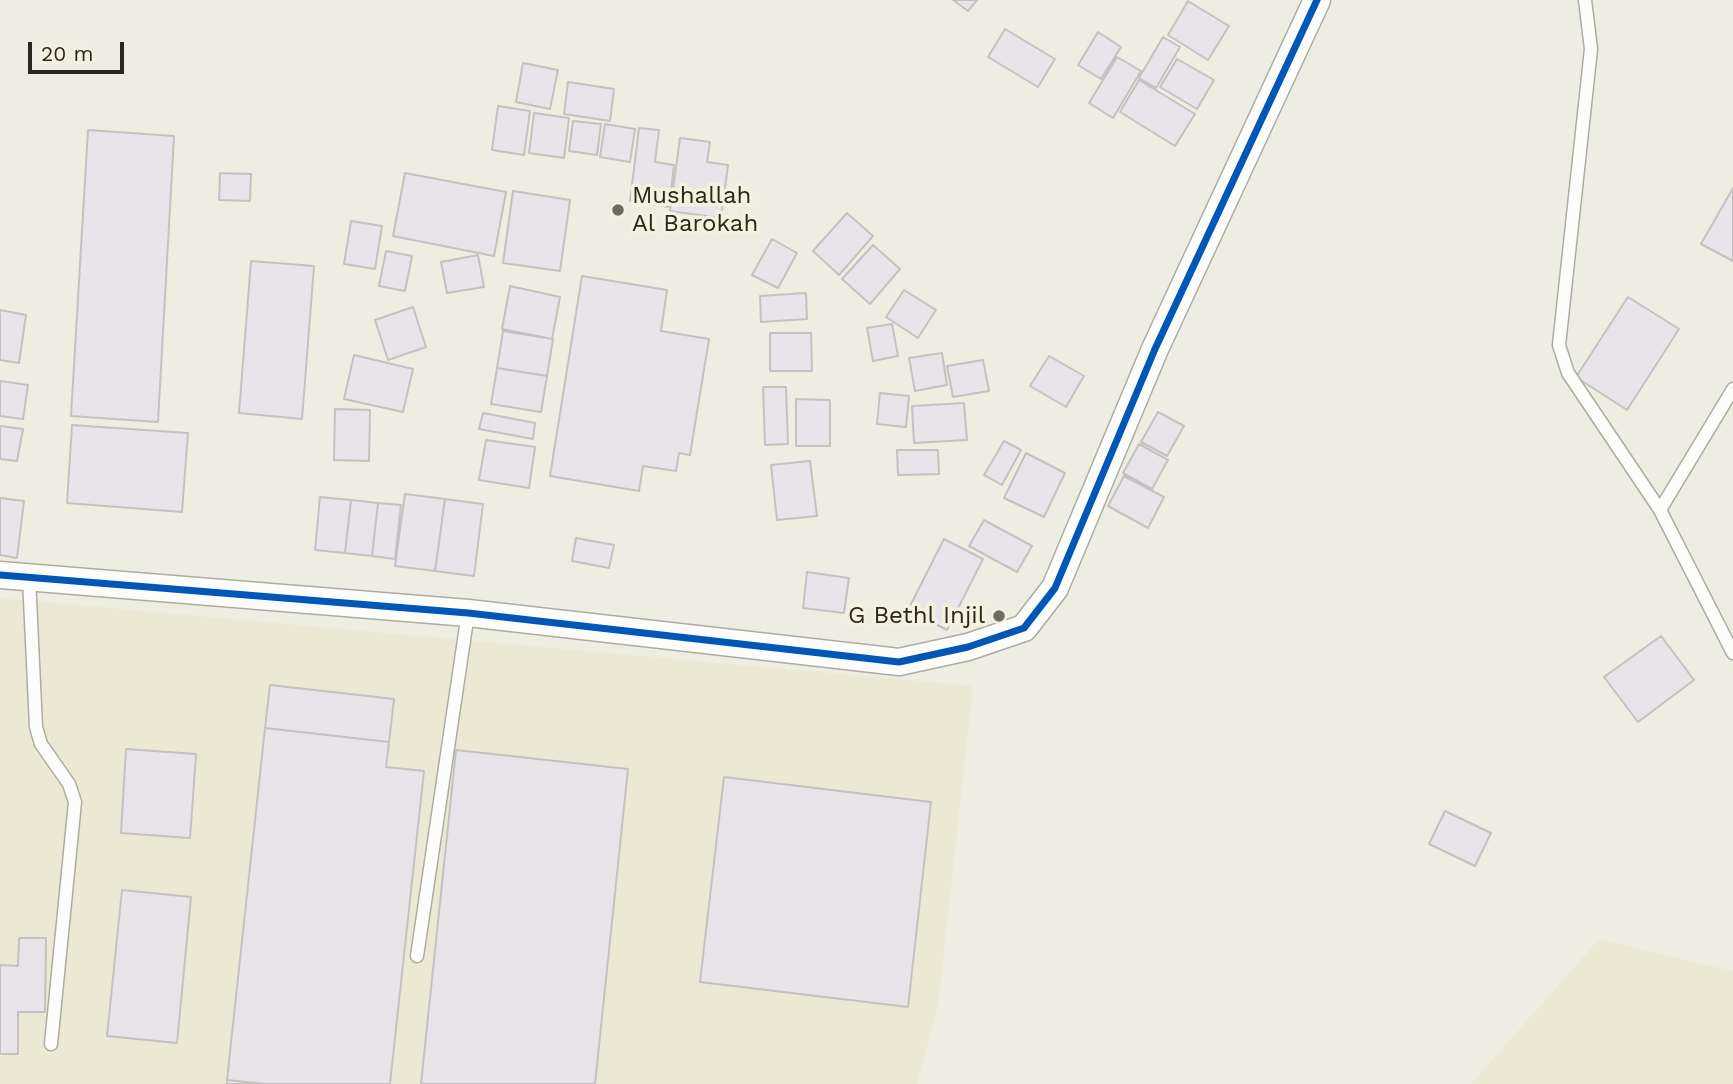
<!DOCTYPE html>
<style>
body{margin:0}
#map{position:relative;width:1733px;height:1084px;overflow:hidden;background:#eeede2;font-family:"Work Sans",sans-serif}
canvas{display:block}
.scale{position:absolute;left:28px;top:42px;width:96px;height:32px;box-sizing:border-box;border:4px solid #28261f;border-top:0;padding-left:9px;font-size:21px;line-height:24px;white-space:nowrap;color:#28261f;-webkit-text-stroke:5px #f4f1dc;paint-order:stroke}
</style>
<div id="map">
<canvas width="1733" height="1084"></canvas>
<div class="scale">20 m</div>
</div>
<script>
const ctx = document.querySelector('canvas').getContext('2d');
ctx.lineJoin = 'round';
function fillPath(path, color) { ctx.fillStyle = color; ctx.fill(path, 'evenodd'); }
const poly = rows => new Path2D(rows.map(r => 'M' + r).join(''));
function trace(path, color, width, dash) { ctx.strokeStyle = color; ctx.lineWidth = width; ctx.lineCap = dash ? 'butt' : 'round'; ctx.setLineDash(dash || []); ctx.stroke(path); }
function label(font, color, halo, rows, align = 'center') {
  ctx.font = font + ' "Work Sans",sans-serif'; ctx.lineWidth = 7; ctx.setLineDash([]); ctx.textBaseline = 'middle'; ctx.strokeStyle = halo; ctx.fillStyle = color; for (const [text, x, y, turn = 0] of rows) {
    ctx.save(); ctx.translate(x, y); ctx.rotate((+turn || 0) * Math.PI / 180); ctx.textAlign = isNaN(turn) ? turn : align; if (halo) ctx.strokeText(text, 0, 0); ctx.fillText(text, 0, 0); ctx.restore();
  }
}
const built = poly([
 [0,598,973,686,938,1007,917,1084,0,1084],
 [1599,939,1733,971,1733,1084,1471,1084]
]);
const building = poly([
 [953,0,977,0,968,11,953,0],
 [1188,1,1229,26,1208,60,1168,35,1188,1],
 [1005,29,1055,59,1038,87,988,57,1005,29],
 [1098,32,1121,47,1101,79,1078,65,1098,32],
 [1163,37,1180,47,1156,88,1139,78,1163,37],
 [1117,57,1141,71,1113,118,1089,103,1117,57],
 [1177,59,1214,80,1197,109,1160,87,1177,59],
 [523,63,558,70,550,109,516,102,523,63],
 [1139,80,1195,114,1175,146,1120,112,1139,80],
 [568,82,614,89,610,121,564,114,568,82],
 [498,106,530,111,524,155,492,150,498,106],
 [534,113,569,118,564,158,529,153,534,113],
 [573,121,601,124,597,155,569,151,573,121],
 [605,124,635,129,630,162,600,157,605,124],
 [639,128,659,130,655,162,674,165,669,207,630,201,639,128],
 [88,130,174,136,158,422,71,416,88,130],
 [680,138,710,142,707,162,728,165,721,218,670,211,680,138],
 [220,173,251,174,250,201,219,200,220,173],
 [405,173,506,192,494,256,393,236,405,173],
 [1733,188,1733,261,1701,244,1733,188],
 [513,191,570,200,560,271,503,263,513,191],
 [847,213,873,236,839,275,813,251,847,213],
 [351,221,382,226,375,269,344,264,351,221],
 [772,239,797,253,778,288,752,275,772,239],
 [873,245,900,269,870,304,842,279,873,245],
 [386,251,412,256,405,291,379,286,386,251],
 [478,255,484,287,447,293,441,262,478,255],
 [251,261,314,266,302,419,239,413,251,261],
 [582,276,667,290,661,331,709,339,690,455,679,453,676,471,643,466,639,491,550,476,582,276],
 [510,286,560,297,552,339,502,329,510,286],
 [904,290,936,310,918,338,886,317,904,290],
 [806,293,807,319,761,322,760,296,806,293],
 [1628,297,1679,329,1627,410,1576,377,1628,297],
 [413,307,426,347,388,360,375,320,413,307],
 [0,310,26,315,19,363,0,360,0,310],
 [892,324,898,356,873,361,867,328,892,324],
 [503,331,553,339,547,376,497,368,503,331],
 [770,333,811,333,812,371,770,371,770,333],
 [942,353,947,385,915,391,909,358,942,353],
 [354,355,413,369,403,412,344,399,354,355],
 [1049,356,1084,376,1066,407,1030,386,1049,356],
 [983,360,989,391,953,397,947,366,983,360],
 [497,368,547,376,541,412,491,404,497,368],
 [0,381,28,385,23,419,0,416,0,381],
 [763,387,786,387,788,444,765,445,763,387],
 [880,393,909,396,906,427,877,424,880,393],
 [796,399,830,400,830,446,796,446,796,399],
 [964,403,967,440,914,443,912,406,964,403],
 [335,409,370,410,369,461,334,460,335,409],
 [1158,412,1184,426,1167,456,1141,442,1158,412],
 [483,413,535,423,533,439,479,429,483,413],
 [72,425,188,433,182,512,67,503,72,425],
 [0,426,23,429,17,461,0,459,0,426],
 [486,440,535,447,529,488,479,480,486,440],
 [1004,441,1021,450,1002,485,984,475,1004,441],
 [1139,444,1168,460,1152,489,1123,473,1139,444],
 [897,450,938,450,939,474,898,475,897,450],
 [1026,453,1065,473,1044,517,1004,498,1026,453],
 [810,461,817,516,777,520,771,465,810,461],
 [1124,476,1164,497,1148,528,1108,506,1124,476],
 [405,494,445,499,435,571,395,566,405,494],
 [320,497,351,500,345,553,315,550,320,497],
 [0,498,24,501,17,558,0,555,0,498],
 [445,499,483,504,474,576,435,571,445,499],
 [351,500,378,503,372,556,345,553,351,500],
 [378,503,401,505,395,559,372,556,378,503],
 [984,520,1032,546,1017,572,969,546,984,520],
 [576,538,614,545,609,568,572,561,576,538],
 [944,539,983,559,947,630,908,610,944,539],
 [807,572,849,578,844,613,803,608,807,572],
 [1661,636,1694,680,1638,722,1604,677,1661,636],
 [270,685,394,699,389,742,265,728,270,685],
 [265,728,389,742,386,767,424,771,390,1084,265,1084,227,1080,265,728],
 [126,749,196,754,190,838,121,833,126,749],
 [456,750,628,769,595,1084,421,1084,456,750],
 [724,777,931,802,908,1007,700,982,724,777],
 [1445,811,1491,833,1475,866,1429,844,1445,811],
 [122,890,191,897,177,1043,107,1036,122,890],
 [19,938,46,938,45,1012,18,1012,18,1054,0,1054,0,965,18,966,19,938],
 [227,1080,265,1084,227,1084,227,1080]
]);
const lane = poly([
 [1585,0,1591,49,1559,345,1568,373,1660,510,1733,653],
 [1660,510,1733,389],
 [29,578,36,727,41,744,69,784,75,802,51,1044],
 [417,956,468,613]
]);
const street = poly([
 [0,575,468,613,899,662,968,647,1024,628,1055,588,1155,349,1317,0]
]);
const cycleway = poly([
 [0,575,468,613,899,662,968,647,1024,628,1055,588,1155,349,1317,0]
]);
const markers = [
 [618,210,7,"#6d6c63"],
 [999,616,7,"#6d6c63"]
];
const poiNames = [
 ["Mushallah",632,196],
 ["Al Barokah",632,224],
 ["G Bethl Injil",985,616,"right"]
];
fillPath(built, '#ebe9d4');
fillPath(building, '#e7e5e9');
trace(building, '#c3c2c0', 2);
trace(lane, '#adaca3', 15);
trace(street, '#adaca3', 29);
trace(lane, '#fcfcfb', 12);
trace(street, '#fcfcfb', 26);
trace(cycleway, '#0057b8', 7);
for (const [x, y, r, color] of markers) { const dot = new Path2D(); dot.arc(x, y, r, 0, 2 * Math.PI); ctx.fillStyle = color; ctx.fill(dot); trace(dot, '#f4f1dc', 2.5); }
label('24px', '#28261f', '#f4f1dc', poiNames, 'left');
</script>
